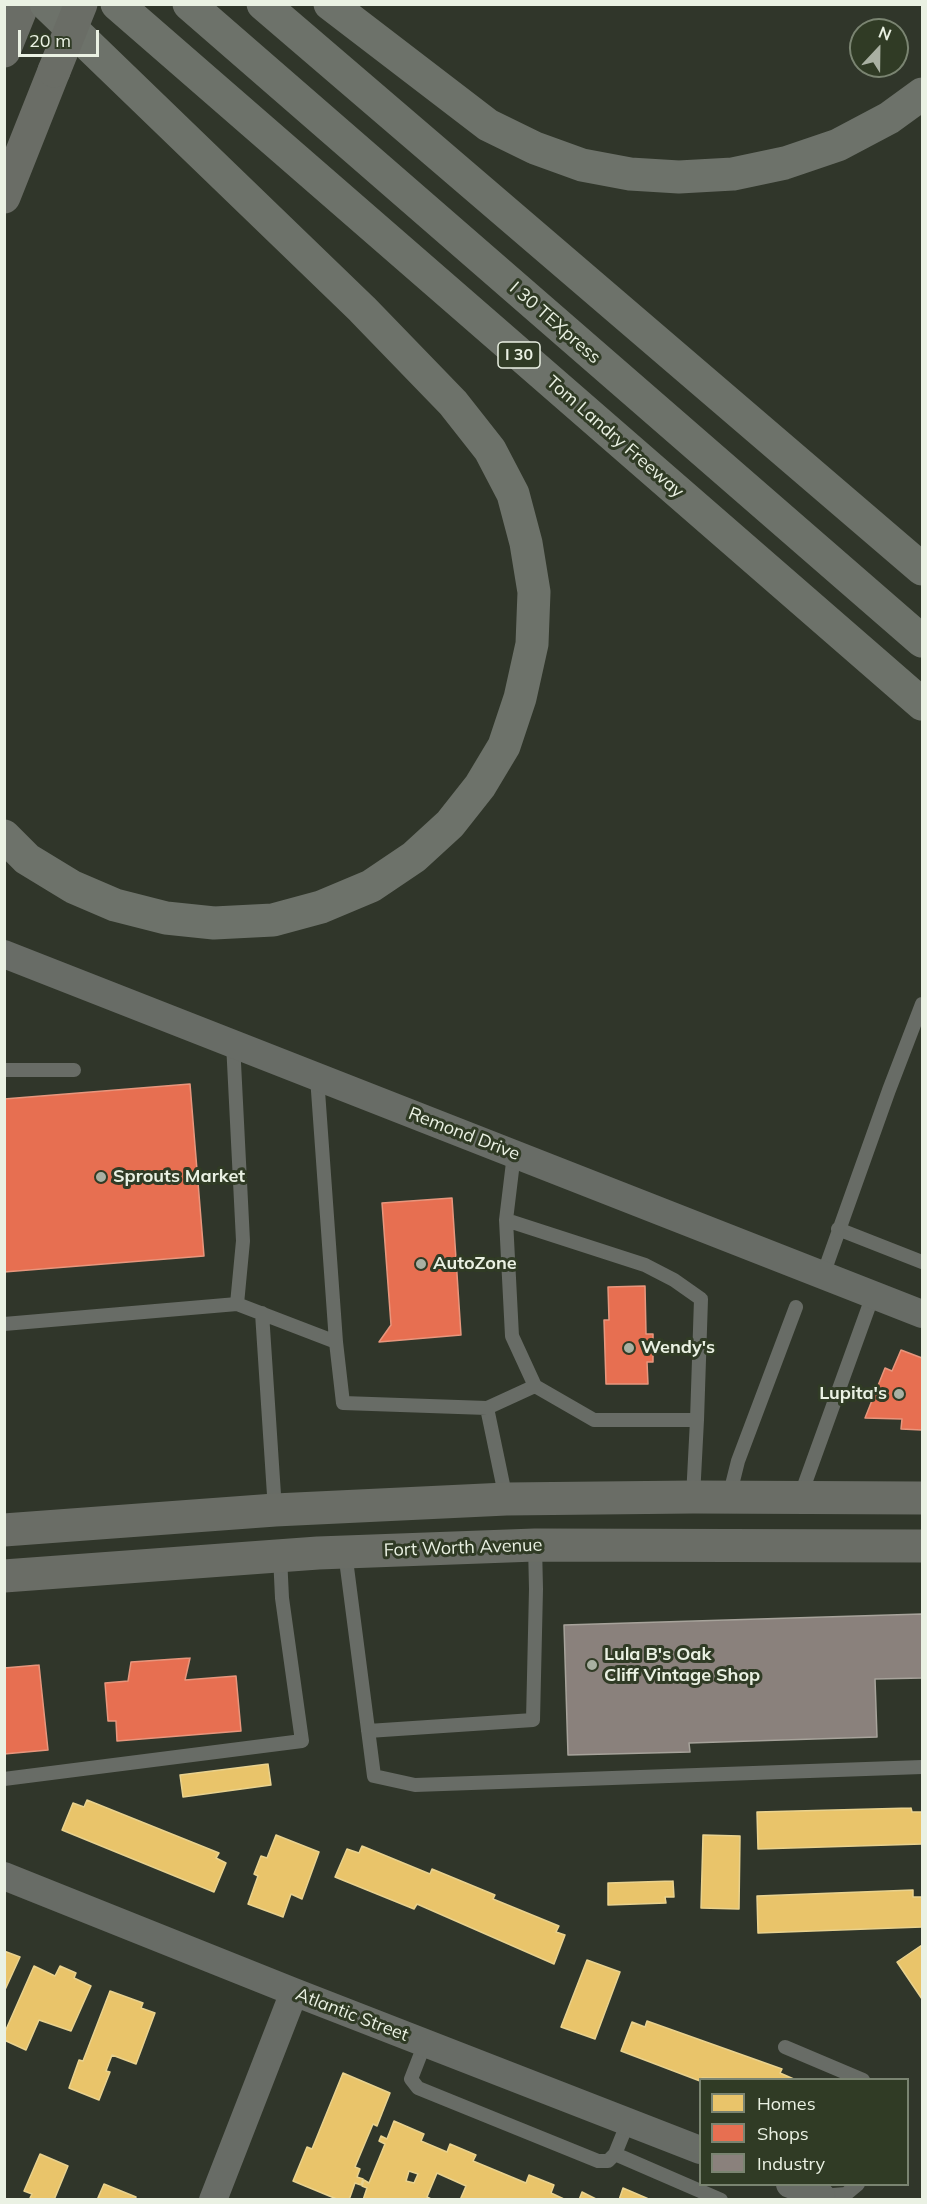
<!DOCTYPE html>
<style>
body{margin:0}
#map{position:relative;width:927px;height:2204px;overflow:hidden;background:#30362a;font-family:Mulish,sans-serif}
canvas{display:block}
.frame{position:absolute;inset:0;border:6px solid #eaf1e3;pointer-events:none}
.legend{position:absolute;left:699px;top:2078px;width:210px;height:108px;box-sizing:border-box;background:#303b25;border:2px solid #7a8471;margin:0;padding:8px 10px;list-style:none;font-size:18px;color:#eaf1e3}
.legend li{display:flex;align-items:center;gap:12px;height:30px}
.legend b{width:30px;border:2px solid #7a8471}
.north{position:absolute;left:849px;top:18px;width:60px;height:60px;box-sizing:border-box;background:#303b25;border:2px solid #7a8471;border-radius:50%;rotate:22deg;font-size:16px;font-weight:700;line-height:24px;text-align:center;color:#eaf1e3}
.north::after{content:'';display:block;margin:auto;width:21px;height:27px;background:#a9b0a2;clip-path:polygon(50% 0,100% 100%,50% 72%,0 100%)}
.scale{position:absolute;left:18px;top:30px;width:81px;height:27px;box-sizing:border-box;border:3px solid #eaf1e3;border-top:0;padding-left:8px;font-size:18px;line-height:21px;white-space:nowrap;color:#eaf1e3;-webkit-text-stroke:4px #303b25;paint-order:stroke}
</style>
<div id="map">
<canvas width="927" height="2204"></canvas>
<div class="frame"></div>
<ul class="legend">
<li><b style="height:16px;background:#e9c46a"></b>Homes</li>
<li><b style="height:16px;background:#e76f51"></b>Shops</li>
<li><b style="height:16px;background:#8a817c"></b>Industry</li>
</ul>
<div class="north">N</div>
<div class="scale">20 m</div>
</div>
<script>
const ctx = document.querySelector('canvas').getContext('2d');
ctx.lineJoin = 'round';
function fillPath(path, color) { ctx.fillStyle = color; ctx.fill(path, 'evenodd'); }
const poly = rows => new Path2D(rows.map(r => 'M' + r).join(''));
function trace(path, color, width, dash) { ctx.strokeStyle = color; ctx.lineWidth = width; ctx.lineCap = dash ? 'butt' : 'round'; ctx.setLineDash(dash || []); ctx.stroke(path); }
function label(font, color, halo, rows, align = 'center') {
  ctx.font = font + ' Mulish,sans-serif'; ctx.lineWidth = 6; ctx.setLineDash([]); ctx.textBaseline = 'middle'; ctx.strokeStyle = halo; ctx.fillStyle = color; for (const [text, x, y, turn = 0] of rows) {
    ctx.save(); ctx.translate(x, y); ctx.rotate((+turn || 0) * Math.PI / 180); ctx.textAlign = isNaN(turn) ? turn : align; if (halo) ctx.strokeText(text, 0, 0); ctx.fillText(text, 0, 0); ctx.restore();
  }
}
const homes = poly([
 [268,1764,271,1785,183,1797,180,1775,268,1764],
 [87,1800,219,1853,216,1858,226,1863,214,1892,62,1830,73,1803,84,1807,87,1800],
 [911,1808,912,1812,922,1812,922,1844,758,1849,757,1812,911,1808],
 [276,1835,319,1852,302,1899,291,1894,283,1917,248,1904,258,1876,254,1874,261,1856,267,1858,276,1835],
 [703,1835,740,1836,739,1909,701,1908,703,1835],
 [362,1846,430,1874,432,1869,495,1895,493,1899,559,1926,556,1932,565,1935,554,1964,417,1904,414,1909,335,1877,347,1849,359,1853,362,1846],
 [673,1881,674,1897,665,1897,666,1903,608,1905,608,1883,673,1881],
 [913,1890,913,1897,922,1897,922,1927,758,1933,757,1896,913,1890],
 [922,1945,922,1999,897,1962,922,1945],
 [4,1951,20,1957,4,1992,4,1951],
 [587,1960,620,1972,595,2039,561,2027,587,1960],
 [34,1966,55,1976,60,1966,76,1973,74,1978,91,1986,71,2031,39,2020,26,2050,4,2040,4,2034,34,1966],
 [110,1991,143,2003,141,2008,155,2013,136,2064,112,2055,106,2071,110,2072,99,2100,69,2088,79,2060,83,2061,110,1991],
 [647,2021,782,2069,780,2073,796,2080,702,2078,700,2081,621,2051,632,2022,645,2027,647,2021],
 [343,2073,390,2093,377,2126,373,2124,355,2167,360,2169,357,2177,363,2179,361,2185,355,2183,349,2200,339,2200,293,2181,307,2147,312,2149,343,2073],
 [394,2121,424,2134,421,2141,447,2152,450,2144,476,2155,473,2161,526,2183,529,2175,554,2185,551,2193,566,2200,460,2200,466,2186,437,2173,427,2197,433,2200,363,2200,367,2188,362,2186,364,2180,369,2183,385,2144,379,2141,381,2136,387,2139,394,2121],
 [409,2171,418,2174,414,2183,406,2181,409,2171],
 [40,2154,68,2166,54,2200,29,2200,32,2194,24,2191,40,2154],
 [104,2184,136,2197,135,2200,97,2200,104,2184],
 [623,2188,651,2200,619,2200,623,2188],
 [582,2192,598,2200,579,2200,582,2192]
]);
const shops = poly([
 [190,1084,204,1256,4,1272,4,1099,190,1084],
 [452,1198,461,1335,379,1342,391,1325,382,1203,452,1198],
 [645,1286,646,1334,653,1334,653,1362,647,1362,648,1384,606,1384,604,1320,609,1320,608,1287,645,1286],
 [901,1350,922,1358,922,1430,901,1429,902,1419,865,1418,885,1368,892,1371,901,1350],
 [190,1658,185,1680,236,1676,241,1731,117,1741,116,1721,108,1721,105,1683,128,1681,131,1662,190,1658],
 [39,1665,48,1750,4,1754,4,1668,39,1665]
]);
const industry = poly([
 [922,1614,922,1678,875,1679,877,1737,689,1743,690,1752,568,1755,564,1625,922,1614]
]);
const lane = poly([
 [233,1043,243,1241,237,1304],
 [4,1070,74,1070],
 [317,1077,336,1342],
 [514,1154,506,1220,512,1336,535,1386,594,1420,697,1420,693,1497],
 [506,1220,645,1265,674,1280,701,1299,697,1420],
 [838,1229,922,1262],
 [823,1275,889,1090,922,1004],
 [262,1313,275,1510],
 [4,1324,237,1304,336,1342,343,1403,487,1408,506,1499],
 [487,1408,535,1386],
 [729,1497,738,1461,796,1307],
 [800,1497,873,1295],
 [345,1552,374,1776,415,1785,922,1767],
 [368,1731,533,1720,536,1589,535,1545],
 [4,1779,302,1741,282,1598,280,1556],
 [425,2043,411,2079,418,2088,598,2161,608,2161,615,2154,628,2122],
 [785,2047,863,2080],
 [615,2154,721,2200],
 [821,2196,846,2194,858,2184]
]);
const street = poly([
 [4,954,922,1314],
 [4,1876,294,1992,700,2150],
 [790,2184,821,2196],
 [213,2200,294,1992]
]);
const secondary = poly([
 [4,51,23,4],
 [4,197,54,71],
 [4,1530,275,1510,506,1499,693,1497,922,1498],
 [4,1576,318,1553,535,1545,922,1546]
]);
const highway = poly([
 [117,4,922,704],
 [189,4,922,641],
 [263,4,922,569],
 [330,4,488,125,535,148,582,165,630,174,679,177,733,174,785,163,838,145,889,118,922,94],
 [4,836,27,859,73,887,115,905,166,918,214,923,273,920,321,907,371,886,414,857,450,824,480,786,504,746,520,698,532,644,534,592,526,543,513,494,490,450,453,403,362,309,46,4]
]);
const secondaryBridge = poly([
 [54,71,81,4]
]);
const markers = [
 [101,1177,6,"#a9b0a2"],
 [421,1264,6,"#a9b0a2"],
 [629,1348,6,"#a9b0a2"],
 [899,1394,6,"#a9b0a2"],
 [592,1665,6,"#a9b0a2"]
];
const shields = [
 [519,355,42]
];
const shieldNames = [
 ["I 30",519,355]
];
const streetNames = [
 ["I 30 TEXpress",555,323,41],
 ["Tom Landry Freeway",615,437,41],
 ["Remond Drive",464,1134,21],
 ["Fort Worth Avenue",463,1548,-2],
 ["Atlantic Street",352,2015,21]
];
const poiNames = [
 ["Sprouts Market",113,1177],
 ["AutoZone",433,1264],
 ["Wendy's",641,1348],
 ["Lupita's",887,1394,"right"],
 ["Lula B's Oak",604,1655],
 ["Cliff Vintage Shop",604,1676]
];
fillPath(homes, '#e9c46a');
trace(homes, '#e9d28e', 1.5);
fillPath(shops, '#e76f51');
trace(shops, '#e8967d', 1.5);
fillPath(industry, '#8a817c');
trace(industry, '#a7a39b', 1.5);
trace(lane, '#686c66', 14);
trace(street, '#686c66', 28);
trace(secondary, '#6a6d66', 33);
trace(highway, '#6d726a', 33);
trace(secondaryBridge, '#6a6d66', 33);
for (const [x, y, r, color] of markers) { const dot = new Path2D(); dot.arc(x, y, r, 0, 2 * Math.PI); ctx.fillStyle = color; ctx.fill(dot); trace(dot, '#303b25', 2); }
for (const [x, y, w] of shields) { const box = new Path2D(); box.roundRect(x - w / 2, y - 13, w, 26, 4.5); ctx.fillStyle = '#303b25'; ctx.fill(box); trace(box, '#eaf1e3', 1.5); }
label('bold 16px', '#eaf1e3', null, shieldNames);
label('18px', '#eaf1e3', '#303b25', streetNames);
label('bold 18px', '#eaf1e3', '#303b25', poiNames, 'left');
</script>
